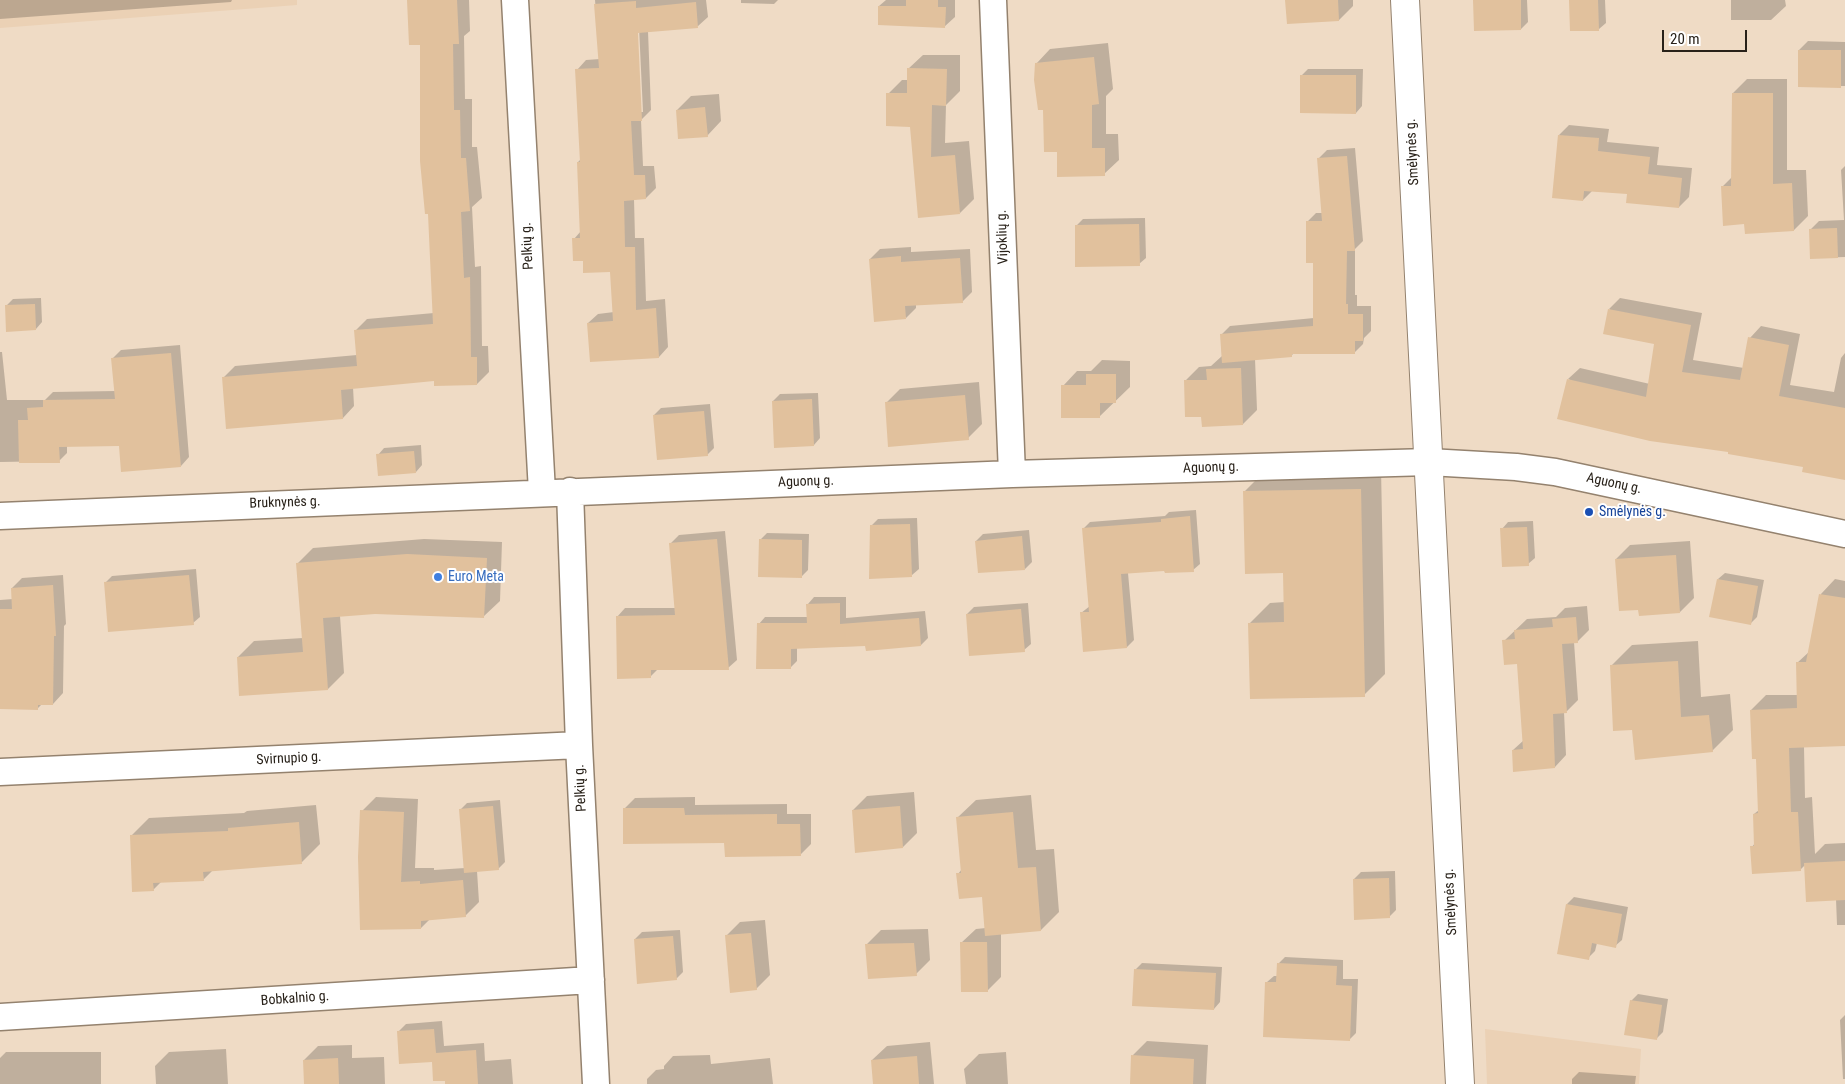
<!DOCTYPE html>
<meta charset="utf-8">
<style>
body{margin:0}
#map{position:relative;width:1845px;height:1084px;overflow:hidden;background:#efdbc5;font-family:"Roboto Condensed",sans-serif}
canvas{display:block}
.scale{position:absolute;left:1662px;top:30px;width:85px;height:22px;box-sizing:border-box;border:2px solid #282119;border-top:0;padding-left:6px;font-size:15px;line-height:18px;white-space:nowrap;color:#282119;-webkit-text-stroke:4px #fff;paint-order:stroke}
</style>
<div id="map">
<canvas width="1845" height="1084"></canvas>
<div class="scale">20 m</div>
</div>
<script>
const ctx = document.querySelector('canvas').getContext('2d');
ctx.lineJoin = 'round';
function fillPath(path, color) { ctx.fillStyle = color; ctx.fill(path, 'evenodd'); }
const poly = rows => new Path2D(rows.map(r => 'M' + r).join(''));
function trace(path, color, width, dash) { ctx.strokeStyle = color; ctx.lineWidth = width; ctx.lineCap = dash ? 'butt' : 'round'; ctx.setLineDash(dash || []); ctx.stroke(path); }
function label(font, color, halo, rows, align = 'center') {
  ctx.font = font + ' "Roboto Condensed",sans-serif'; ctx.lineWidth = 4; ctx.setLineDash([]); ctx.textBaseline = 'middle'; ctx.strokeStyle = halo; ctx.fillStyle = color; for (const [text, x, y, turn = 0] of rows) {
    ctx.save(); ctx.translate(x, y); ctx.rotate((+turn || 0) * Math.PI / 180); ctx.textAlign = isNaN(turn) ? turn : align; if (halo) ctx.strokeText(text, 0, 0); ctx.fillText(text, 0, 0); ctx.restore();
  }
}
const built = poly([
 [0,0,297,0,297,5,0,28],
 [1485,1029,1641,1049,1639,1084,1487,1084]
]);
const shadow = poly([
 [0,0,232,0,231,2,0,19],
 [409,0,469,0,470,31,464,36,465,99,472,99,472,147,477,147,482,198,472,207,475,267,481,266,482,346,488,346,489,372,477,384,435,380,353,387,354,406,343,418,223,378,235,366,357,355,355,331,367,319,434,313,421,44],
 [595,0,706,0,708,17,698,26,648,31,651,110,641,120,643,166,654,166,656,188,646,198,634,199,635,238,644,238,646,301,665,299,668,347,659,357,588,323,598,314,614,312,611,271,584,260,574,239,581,231,578,162,581,159,577,70,586,60,600,59],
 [637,27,639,27,643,112,640,112],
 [741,0,778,0,774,4,741,3],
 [886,0,955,0,955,17,944,27,879,6],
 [1286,0,1353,0,1353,6,1339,20],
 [1474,0,1527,0,1528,22,1521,29],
 [1570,0,1605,0,1606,23,1599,29],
 [1731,0,1785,0,1786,6,1771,20,1731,20],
 [1808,41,1845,42,1845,86,1799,86,1799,50],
 [1108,43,1113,89,1106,96,1106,134,1118,134,1119,160,1104,174,1058,150,1044,109,1036,64,1050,49],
 [923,55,960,55,960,91,946,105,945,143,969,141,974,199,960,213,912,125,888,94,902,80,908,80,908,69],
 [1308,69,1363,69,1362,106,1356,113,1302,75],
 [1747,79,1787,79,1787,170,1806,170,1808,216,1794,230,1745,223,1722,187,1733,176,1733,93],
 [719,94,721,121,707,136,677,110,691,96],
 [1569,125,1609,129,1607,142,1659,147,1657,165,1692,168,1689,197,1679,207,1628,193,1592,191,1583,200,1559,135],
 [1355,148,1363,241,1355,249,1355,295,1357,295,1357,306,1371,306,1371,331,1364,338,1363,344,1354,353,1294,353,1292,355,1255,359,1257,410,1243,424,1203,416,1185,381,1199,367,1211,366,1222,356,1221,335,1230,326,1314,318,1314,262,1307,222,1316,213,1323,213,1318,159,1327,150],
 [1845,166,1845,257,1811,258,1810,230,1819,221,1844,220,1841,170],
 [1145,218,1146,258,1139,264,1076,226,1083,219],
 [911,247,911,252,970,249,972,292,962,302,916,304,916,308,906,318,870,259,880,249],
 [41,298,42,322,36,329,6,306,13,299],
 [1620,298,1702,313,1693,360,1744,368,1750,338,1761,326,1800,334,1790,385,1834,392,1841,358,1845,353,1845,477,1805,466,1730,451,1568,379,1580,368,1650,384,1656,343,1609,309],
 [180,345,189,457,181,466,120,444,67,445,67,453,59,461,0,462,0,352,2,352,7,400,45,400,53,392,116,391,113,358,121,350],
 [1102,360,1130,361,1130,387,1100,416,1063,386,1077,371,1091,371],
 [979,382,982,424,968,438,886,403,900,389],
 [818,393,820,438,814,445,773,401,780,394],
 [710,404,714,448,707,455,654,415,661,408],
 [421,445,422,465,416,472,378,455,384,448],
 [1381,468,1385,674,1364,695,1249,624,1270,603,1285,602,1285,572,1244,492,1265,471],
 [1196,510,1200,564,1193,570,1166,569,1128,573,1134,640,1127,647,1081,613,1090,606,1084,528,1090,522,1165,516,1169,512],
 [917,518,919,569,912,575,871,526,878,519],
 [1533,521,1535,558,1528,564,1502,529,1508,522],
 [1029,530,1032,562,1025,569,976,541,983,534],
 [725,531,737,660,728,668,658,669,650,677,617,617,625,608,676,608,670,544,679,535],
 [767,533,809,534,808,570,801,577,760,540],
 [424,539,502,542,500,601,483,617,375,612,340,616,344,673,328,689,238,657,254,641,303,638,297,564,313,548],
 [1690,541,1694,598,1680,612,1616,559,1630,545],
 [196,569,200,617,193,623,105,583,112,576],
 [1725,573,1764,580,1757,617,1750,624,1718,579],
 [63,575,66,624,64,626,63,693,53,704,42,704,37,709,0,709,0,600,13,599,12,588,22,578],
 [1835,579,1845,581,1845,745,1804,747,1805,798,1812,797,1815,854,1825,844,1845,843,1845,925,1837,925,1836,899,1805,865,1800,870,1752,847,1755,843,1754,814,1759,810,1757,758,1751,710,1766,695,1798,695,1797,663,1810,651,1821,594],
 [814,597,846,597,846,618,925,611,928,638,921,645,797,647,797,661,790,668,759,624,765,617,808,617,808,604],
 [1028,603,1031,644,1024,650,967,614,974,607],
 [1587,606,1589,630,1577,642,1574,642,1578,700,1567,711,1564,712,1566,755,1555,767,1513,750,1524,740,1518,662,1504,641,1527,619,1556,617,1565,608],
 [1698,641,1701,697,1730,694,1733,730,1712,751,1634,729,1611,666,1632,645],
 [914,792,917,833,903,847,853,810,867,796],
 [1031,795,1036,850,1054,849,1059,912,1041,930,1001,933,1001,977,987,991,961,943,976,929,986,928,983,896,958,874,962,869,957,818,976,800],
 [376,797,418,799,415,868,434,868,434,870,465,868,460,810,467,803,500,800,505,862,498,869,477,871,479,902,465,916,430,919,421,928,362,811],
 [695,797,695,805,787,804,787,814,811,814,811,844,800,855,726,842,624,809,635,798],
 [316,805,320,844,302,862,213,870,203,880,162,881,153,890,132,835,149,818,244,813,247,811],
 [1395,871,1396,910,1389,917,1354,879,1361,872],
 [1574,897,1628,907,1622,940,1615,946,1597,943,1595,951,1588,958,1567,904],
 [765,920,770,975,756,989,726,936,740,922],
 [928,929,930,960,916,974,867,944,881,930],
 [680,930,683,972,676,979,635,939,642,932],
 [1285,957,1343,960,1343,979,1358,979,1356,1033,1349,1040,1267,982,1274,976,1278,976,1278,964],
 [1142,963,1222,967,1220,1002,1214,1009,1135,970],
 [1638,994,1668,999,1663,1032,1656,1039,1631,1001],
 [1845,1015,1845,1079,1843,1079,1840,1020],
 [442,1021,444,1046,484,1043,485,1061,511,1059,513,1084,447,1084,446,1079,433,1060,398,1032,406,1024],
 [1147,1041,1208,1045,1206,1084,1131,1084,1133,1055],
 [930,1042,934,1084,875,1084,872,1060,887,1046],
 [352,1045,352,1058,384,1057,385,1084,305,1084,304,1060,318,1046],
 [226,1049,228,1084,156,1084,155,1066,169,1052],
 [6,1052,101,1052,101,1084,0,1084,0,1058],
 [1006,1052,1008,1084,966,1084,964,1069,979,1054],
 [710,1055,711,1064,770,1058,773,1084,647,1084,647,1079,656,1070,664,1069,664,1066,673,1056],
 [1579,1072,1636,1076,1635,1084,1572,1084,1572,1079]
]);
const building = poly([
 [407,0,457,0,459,44,453,44,454,110,460,110,461,158,466,158,470,211,461,212,464,278,470,277,471,357,477,357,477,385,434,386,434,381,341,390,343,419,226,429,222,377,357,366,354,330,433,324,428,214,425,214,420,161,420,45,409,45],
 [906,0,938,0,938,7,946,7,945,28,878,25,878,6,906,6],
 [1285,0,1338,0,1339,21,1287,24],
 [1473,0,1521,0,1521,30,1474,31],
 [1569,0,1598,0,1599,31,1570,31],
 [636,1,636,8,696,2,698,28,638,33,642,121,631,121,634,175,645,175,646,199,624,201,625,247,635,247,636,310,656,308,659,358,590,362,587,323,613,321,610,272,583,273,583,261,573,261,572,238,580,238,577,162,580,162,575,69,599,68,594,4],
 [1798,50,1841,50,1841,88,1798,87],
 [1094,57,1099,104,1092,105,1092,148,1105,148,1105,176,1057,177,1057,152,1044,152,1043,110,1038,110,1034,80,1035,63],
 [907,68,947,69,946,106,932,105,931,157,955,155,960,214,918,218,910,127,886,126,886,93,907,93],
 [1300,75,1356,75,1356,114,1300,113],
 [1732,93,1773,93,1773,184,1792,183,1794,231,1745,234,1744,224,1723,226,1721,186,1731,186],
 [705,107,708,137,678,139,676,110],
 [1558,135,1599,138,1598,151,1650,157,1648,174,1682,178,1679,208,1626,203,1627,194,1584,191,1583,201,1552,198],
 [1347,156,1355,251,1347,251,1346,304,1348,304,1348,314,1363,314,1363,341,1355,341,1355,354,1292,354,1292,357,1222,363,1220,334,1313,326,1313,263,1306,263,1306,221,1322,221,1317,158],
 [1139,224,1140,266,1075,267,1075,225],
 [1837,228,1838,258,1810,259,1809,229],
 [901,256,901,262,960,258,963,303,905,306,906,319,874,322,869,259],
 [35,304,36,330,6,332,5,305],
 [1608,309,1691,325,1682,372,1740,380,1748,337,1789,345,1779,396,1845,408,1845,480,1802,472,1803,467,1728,454,1728,452,1650,441,1557,419,1567,379,1646,397,1654,344,1603,334],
 [171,353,181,467,121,472,119,446,59,447,60,463,19,463,18,420,28,420,27,408,43,407,43,400,115,399,111,358],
 [1241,368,1243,425,1202,427,1201,417,1185,417,1184,380,1207,380,1206,369],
 [1086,374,1116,374,1116,403,1100,403,1100,418,1061,418,1061,385,1086,385],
 [965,395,969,440,888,447,885,402],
 [812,399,814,446,774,448,772,401],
 [704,411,708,456,657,460,653,415],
 [414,451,416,473,378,476,376,454],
 [1361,489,1365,697,1250,699,1248,623,1284,622,1283,573,1245,574,1243,491],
 [1190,516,1194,572,1165,573,1164,571,1121,574,1127,648,1083,652,1080,612,1089,612,1082,528,1161,522,1161,519],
 [910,524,912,577,869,579,870,525],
 [1527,527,1529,566,1502,567,1500,528],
 [1022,536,1025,570,978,573,975,541],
 [717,539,729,670,651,670,651,678,617,679,616,616,675,615,669,543],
 [759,539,802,540,802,578,758,577],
 [407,554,487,558,484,618,375,614,323,618,328,690,239,696,237,657,303,652,296,563],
 [1676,555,1680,613,1639,616,1638,610,1619,611,1615,559],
 [189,575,194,625,108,632,104,582],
 [1717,579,1758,586,1751,625,1709,617],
 [53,585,56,636,54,636,53,705,38,705,38,710,0,709,0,609,12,609,11,588],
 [1819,594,1845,598,1845,746,1789,748,1791,812,1798,812,1801,871,1752,874,1750,846,1754,846,1753,814,1758,813,1756,759,1752,759,1750,710,1797,708,1796,662,1806,662],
 [840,603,840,624,919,618,921,646,866,651,865,646,791,649,791,669,756,669,757,623,807,623,806,604],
 [1021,609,1025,652,969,656,966,614],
 [1576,617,1578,643,1562,644,1567,713,1553,714,1555,768,1513,772,1512,750,1523,749,1517,664,1504,665,1502,640,1515,639,1514,630,1553,627,1552,619],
 [1678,661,1681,717,1709,715,1713,752,1635,760,1632,730,1613,731,1610,665],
 [493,806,499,870,464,873,459,809],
 [900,806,903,848,855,853,852,810],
 [623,808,684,808,685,815,777,814,777,824,800,824,801,856,725,857,724,843,623,844],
 [360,810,404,812,401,882,420,881,420,884,463,880,466,917,421,921,421,929,360,930,358,857],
 [1013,812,1018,868,1036,867,1041,931,985,936,982,897,959,899,956,873,961,873,956,817],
 [299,822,302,864,203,872,204,881,153,883,154,891,132,892,130,835,228,831,228,828],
 [1845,861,1845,900,1806,902,1804,863],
 [1389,878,1390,918,1354,920,1353,879],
 [1566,904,1622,914,1616,948,1592,943,1589,960,1557,954],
 [751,933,757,990,730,993,725,935],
 [673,936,677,980,637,984,634,939],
 [960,942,987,942,988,992,961,992],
 [914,943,917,976,868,979,865,944],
 [1277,963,1337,966,1336,985,1352,986,1350,1041,1263,1037,1265,982,1276,982],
 [1134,969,1216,973,1214,1010,1132,1006],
 [1630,1000,1662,1005,1657,1040,1624,1035],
 [434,1029,436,1053,476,1050,478,1084,445,1084,445,1081,433,1081,432,1062,399,1064,397,1031],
 [1131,1055,1194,1059,1193,1084,1130,1084],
 [917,1056,919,1084,873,1084,871,1060],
 [338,1058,339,1084,304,1084,303,1060]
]);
const street = poly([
 [515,0,542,492],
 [993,0,1012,474],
 [570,491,579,745,596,1084],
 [0,516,1012,474,1429,462,1516,467,1555,472,1845,534],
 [0,772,579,745],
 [0,1017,591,980]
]);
const highway = poly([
 [1405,0,1460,1084]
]);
const markers = [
 [1589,512,5,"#1a4fb4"],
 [438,577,5,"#3f7fe0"]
];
const streetNames = [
 ["Smėlynės g.",1413,152,-93],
 ["Vijoklių g.",1003,237,-92],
 ["Pelkių g.",528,246,-93],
 ["Aguonų g.",1211,468,-2],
 ["Aguonų g.",806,482,-2],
 ["Aguonų g.",1614,484,12],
 ["Bruknynės g.",285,503,-2],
 ["Svirnupio g.",289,759,-3],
 ["Pelkių g.",581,788,-93],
 ["Smėlynės g.",1451,902,-93],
 ["Bobkalnio g.",295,999,-4]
];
const transitNames = [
 ["Smėlynės g.",1599,512]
];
const shopNames = [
 ["Euro Meta",448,577]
];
fillPath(built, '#ebd1b5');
fillPath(shadow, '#0003');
fillPath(building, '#e1c19d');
trace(street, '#94826e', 29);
trace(highway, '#94826e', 30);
trace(street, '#fff', 26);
trace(highway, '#fff', 28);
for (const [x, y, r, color] of markers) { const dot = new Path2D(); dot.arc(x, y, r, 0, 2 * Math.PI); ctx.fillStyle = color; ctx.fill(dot); trace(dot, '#fff', 2); }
label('14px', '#282119', '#fff', streetNames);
label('14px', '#164399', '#fff', transitNames, 'left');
label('14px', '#366cbe', '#fff', shopNames, 'left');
</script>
